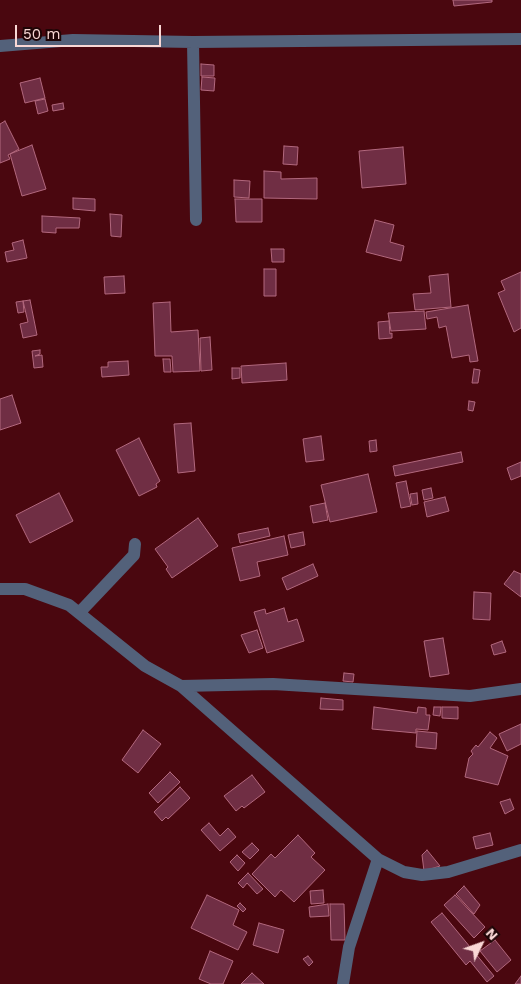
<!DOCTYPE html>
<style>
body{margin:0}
#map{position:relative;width:521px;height:984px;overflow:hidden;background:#4a070f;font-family:"Work Sans",sans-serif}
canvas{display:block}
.north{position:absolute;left:456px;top:919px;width:50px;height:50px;-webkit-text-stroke:4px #1f0506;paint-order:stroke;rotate:48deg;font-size:14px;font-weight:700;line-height:20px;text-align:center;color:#f9d7d5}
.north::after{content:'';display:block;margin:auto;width:18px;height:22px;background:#f9d7d5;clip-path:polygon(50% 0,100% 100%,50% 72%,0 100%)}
.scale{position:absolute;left:15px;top:25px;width:146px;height:22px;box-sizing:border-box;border:2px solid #f9d7d5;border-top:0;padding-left:6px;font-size:15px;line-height:18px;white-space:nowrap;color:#f9d7d5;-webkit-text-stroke:4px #1f0506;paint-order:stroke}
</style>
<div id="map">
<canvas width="521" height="984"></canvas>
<div class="north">N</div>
<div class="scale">50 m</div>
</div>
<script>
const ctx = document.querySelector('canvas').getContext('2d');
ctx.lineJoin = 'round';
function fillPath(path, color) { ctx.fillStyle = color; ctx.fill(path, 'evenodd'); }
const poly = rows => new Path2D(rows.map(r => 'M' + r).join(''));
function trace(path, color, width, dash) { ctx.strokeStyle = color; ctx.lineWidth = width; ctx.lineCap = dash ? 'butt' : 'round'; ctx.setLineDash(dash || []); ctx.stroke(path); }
const building = poly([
 [453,0,492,0,492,2,454,6,453,0],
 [201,64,214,65,214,76,201,76,201,64],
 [202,77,215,78,214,91,201,90,202,77],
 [40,78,45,98,25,103,20,83,40,78],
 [45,99,48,111,38,114,35,101,45,99],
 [63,103,64,109,53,111,52,105,63,103],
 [5,121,19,149,8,155,10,159,0,163,0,124,5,121],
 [32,145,46,189,22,196,10,154,32,145],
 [284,146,298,147,297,165,283,164,284,146],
 [403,147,406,184,362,188,359,151,403,147],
 [264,171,281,172,281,179,317,178,317,199,264,198,264,171],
 [234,180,250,181,249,198,234,197,234,180],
 [73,198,95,199,95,211,73,209,73,198],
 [235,199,262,199,262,222,236,222,235,199],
 [110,214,122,215,121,237,111,236,110,214],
 [42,216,80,218,79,228,56,228,56,233,42,232,42,216],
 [375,220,394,225,390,242,404,246,401,261,366,252,375,220],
 [23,240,27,258,7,262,5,252,14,250,12,243,23,240],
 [271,249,284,249,284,262,272,262,271,249],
 [264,269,276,269,276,296,264,296,264,269],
 [521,272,521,328,514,332,498,293,505,290,501,281,521,272],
 [448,274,451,307,415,310,413,294,431,293,429,276,448,274],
 [124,276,125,293,105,294,104,277,124,276],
 [30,300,37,335,23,338,20,324,28,322,23,301,30,300],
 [23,301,24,312,18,313,16,302,23,301],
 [170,302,171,332,198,330,200,371,173,372,172,356,155,356,153,303,170,302],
 [468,305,478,361,470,362,469,355,452,358,446,326,439,328,437,317,427,319,426,312,468,305],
 [424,311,426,329,391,331,388,313,424,311],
 [389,321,390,334,392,333,392,338,379,339,378,322,389,321],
 [210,337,212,370,201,371,200,338,210,337],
 [40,350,40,354,35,356,42,355,43,367,34,368,32,351,40,350],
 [163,359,170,359,171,372,164,372,163,359],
 [128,361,129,375,102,377,101,367,108,367,108,362,128,361],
 [286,363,287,380,242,383,241,366,286,363],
 [232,368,240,368,240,378,232,379,232,368],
 [474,369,480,370,478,383,472,383,474,369],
 [12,395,21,423,0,430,0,399,12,395],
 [469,401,475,402,473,411,468,410,469,401],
 [191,423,195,471,178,473,174,424,191,423],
 [321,436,324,460,306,462,303,439,321,436],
 [139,438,160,481,156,484,157,487,139,496,116,450,139,438],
 [376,440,377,451,370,452,369,441,376,440],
 [461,452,463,462,395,476,393,466,461,452],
 [521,462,521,476,511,480,507,468,521,462],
 [368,474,377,512,330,522,321,485,368,474],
 [406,481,411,506,401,508,396,483,406,481],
 [431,488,433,498,424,500,422,490,431,488],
 [59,493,73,521,30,543,16,515,59,493],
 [417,493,418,504,412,505,410,494,417,493],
 [445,497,449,511,427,517,424,502,445,497],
 [325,503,328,520,313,523,310,506,325,503],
 [198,518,218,546,172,578,166,569,168,567,155,549,198,518],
 [268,528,270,536,240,543,238,534,268,528],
 [303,532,305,545,291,548,288,535,303,532],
 [284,536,288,555,257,562,260,576,240,581,232,548,284,536],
 [313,564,318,576,287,590,282,578,313,564],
 [514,571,521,574,521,597,504,584,514,571],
 [474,592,491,593,490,620,473,619,474,592],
 [284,608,288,622,297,619,304,641,267,653,254,612,265,609,266,614,284,608],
 [257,630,263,648,249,653,241,635,257,630],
 [443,638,449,674,430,677,424,641,443,638],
 [502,641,506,652,494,655,491,645,502,641],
 [344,673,354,674,353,682,343,681,344,673],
 [321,698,343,700,343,710,320,709,321,698],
 [374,707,417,713,418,707,426,708,426,715,430,715,428,730,416,729,416,733,372,729,374,707],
 [434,707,441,707,440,716,433,715,434,707],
 [442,707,458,707,458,719,442,718,442,707],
 [521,724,521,744,507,751,499,734,521,724],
 [143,730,161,744,138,773,122,760,143,730],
 [417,731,437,733,436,749,416,747,417,731],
 [490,732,497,738,490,748,508,756,498,785,465,777,469,758,473,754,471,751,476,745,478,747,490,732],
 [170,772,180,782,158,803,149,793,170,772],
 [252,775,265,792,244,808,242,806,236,811,224,796,252,775],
 [180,787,190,798,168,819,166,817,162,821,154,812,180,787],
 [510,799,514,809,505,814,500,802,510,799],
 [209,823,220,836,228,828,236,837,220,851,201,830,209,823],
 [490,833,493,845,476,849,473,837,490,833],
 [298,835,315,853,311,857,325,870,294,902,281,890,275,897,252,874,271,854,275,858,298,835],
 [252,843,259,850,250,859,242,852,252,843],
 [427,850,440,866,424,871,422,855,427,850],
 [237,855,245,863,238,871,230,862,237,855],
 [248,873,263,889,257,894,247,883,243,888,238,883,248,873],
 [464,886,480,905,474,914,456,894,464,886],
 [323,890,324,903,311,904,310,891,323,890],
 [207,895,239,910,233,925,247,932,238,950,191,928,207,895],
 [455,895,485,927,474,938,444,905,455,895],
 [240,903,246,909,243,912,237,906,240,903],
 [328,904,329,916,310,917,309,907,328,904],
 [330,904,344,904,345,940,331,940,330,904],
 [442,913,494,976,487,982,470,961,466,965,431,922,442,913],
 [259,923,284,930,278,953,253,945,259,923],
 [495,940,511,960,497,972,480,951,495,940],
 [210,951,233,961,223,984,211,984,199,979,210,951],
 [308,956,313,962,309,966,303,959,308,956],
 [252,973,264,984,241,984,252,973],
 [521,976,521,984,515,984,521,976]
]);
const minor = poly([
 [193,42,196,220],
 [0,46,73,40,193,42,521,39],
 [0,589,25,589,69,605,145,666,181,686,378,859,404,872,422,875,448,872,521,850],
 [79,613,134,555,135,544],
 [181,686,273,684,470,696,521,689],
 [343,984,349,947,378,859]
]);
fillPath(building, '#702e44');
trace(building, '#b2687e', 1);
trace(minor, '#53617a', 12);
</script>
